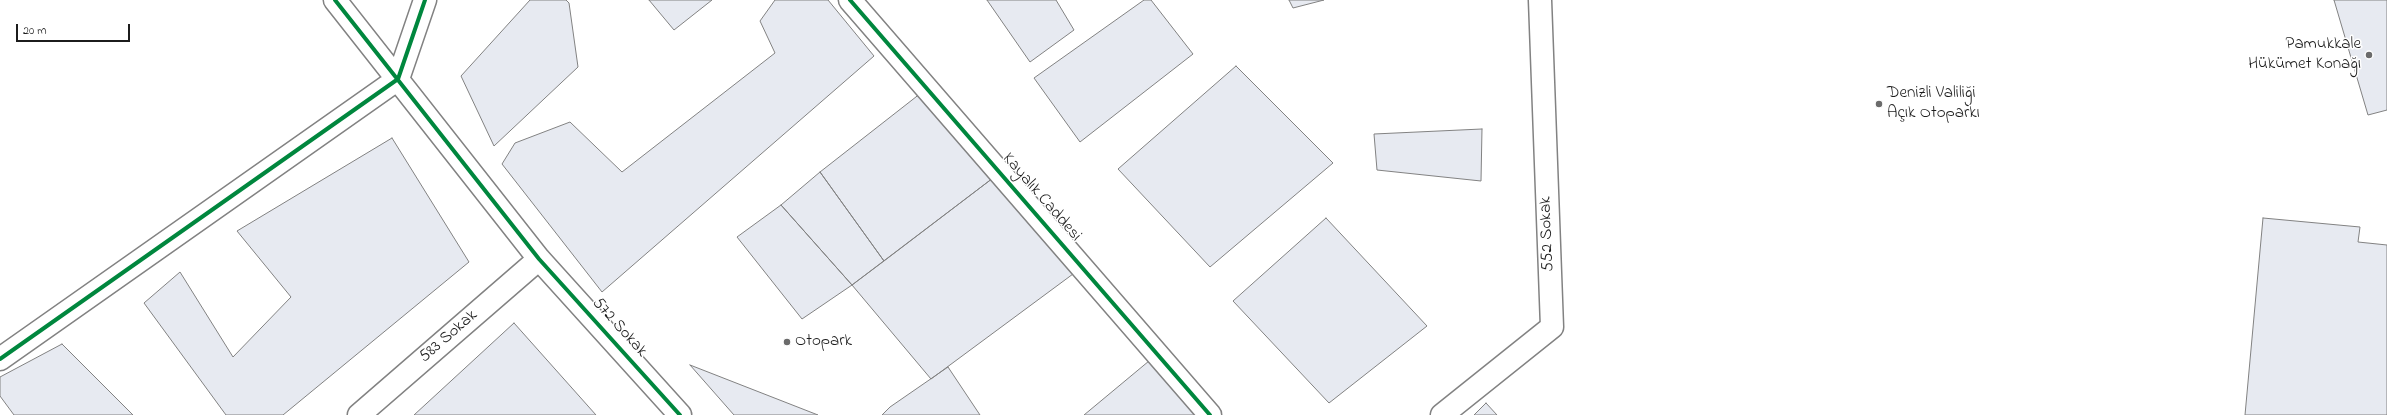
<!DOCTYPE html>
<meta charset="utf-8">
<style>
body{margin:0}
#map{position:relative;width:2387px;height:415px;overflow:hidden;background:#fff;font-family:"Indie Flower",sans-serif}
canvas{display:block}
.scale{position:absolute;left:16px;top:24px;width:114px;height:18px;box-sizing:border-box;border:2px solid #1c1c1c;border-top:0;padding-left:5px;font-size:12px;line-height:14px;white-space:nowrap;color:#1c1c1c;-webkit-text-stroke:3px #fff;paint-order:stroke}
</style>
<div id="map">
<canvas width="2387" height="415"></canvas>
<div class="scale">20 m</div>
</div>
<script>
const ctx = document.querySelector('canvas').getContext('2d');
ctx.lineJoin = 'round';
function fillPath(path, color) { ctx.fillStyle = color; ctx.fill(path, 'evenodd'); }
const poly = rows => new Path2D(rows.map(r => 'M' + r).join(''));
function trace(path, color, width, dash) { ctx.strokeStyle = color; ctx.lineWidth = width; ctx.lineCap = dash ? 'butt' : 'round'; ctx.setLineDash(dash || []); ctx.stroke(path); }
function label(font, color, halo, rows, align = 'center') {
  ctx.font = font + ' "Indie Flower",sans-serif'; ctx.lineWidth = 3; ctx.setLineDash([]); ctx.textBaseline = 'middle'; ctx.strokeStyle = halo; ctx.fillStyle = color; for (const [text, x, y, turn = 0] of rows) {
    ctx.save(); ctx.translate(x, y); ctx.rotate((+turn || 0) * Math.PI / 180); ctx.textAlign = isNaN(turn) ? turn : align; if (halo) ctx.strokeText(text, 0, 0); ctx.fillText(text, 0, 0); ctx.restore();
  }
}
const building = poly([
 [530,0,566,0,569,3,578,67,494,146,461,76,530,0],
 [649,0,712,0,674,30,649,0],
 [775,0,828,0,874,56,602,292,502,164,515,143,570,122,622,172,775,53,760,21,775,0],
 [987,0,1056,0,1074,30,1030,62,987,0],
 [1144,0,1151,0,1193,54,1080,142,1034,78,1144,0],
 [1289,0,1324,0,1293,8,1289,0],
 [2334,0,2387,0,2387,110,2368,115,2334,0],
 [1236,66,1333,163,1210,267,1118,169,1236,66],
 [921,93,993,178,884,261,820,172,921,93],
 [1482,129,1481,181,1377,170,1374,134,1482,129],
 [392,138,469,262,283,415,226,415,144,303,180,272,233,357,291,297,237,231,392,138],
 [820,172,884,261,852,285,781,205,820,172],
 [993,178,1073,274,931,379,852,285,993,178],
 [781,205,852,285,802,319,737,237,781,205],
 [1326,218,1427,326,1329,403,1233,301,1326,218],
 [2263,218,2360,227,2358,242,2387,245,2387,415,2245,415,2263,218],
 [514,323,596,415,414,415,514,323],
 [62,344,133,415,14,415,0,396,0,377,62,344],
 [1149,361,1198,415,1084,415,1149,361],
 [690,365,818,415,734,415,690,365],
 [948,367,980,415,882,415,890,407,948,367],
 [1486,403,1497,415,1474,415,1486,403]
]);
const minor = poly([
 [335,0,539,259,680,415],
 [850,0,1210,415],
 [0,359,398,79,425,0],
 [359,415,539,259],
 [1442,415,1552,327,1540,0]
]);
const cycleway = poly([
 [335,0,539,259,680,415],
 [850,0,1210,415],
 [0,359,398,79,425,0]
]);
const markers = [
 [2369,55,4,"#6b6b6b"],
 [1879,104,4,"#6b6b6b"],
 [787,342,4,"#6b6b6b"]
];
const poiNames = [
 ["Pamukkale",2361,45,"right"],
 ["Hükümet Konağı",2361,65,"right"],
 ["Denizli Valiliği",1887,94],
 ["Açık Otoparkı",1887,114],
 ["Otopark",795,342]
];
const streetNames = [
 ["Kayalık Caddesi",1041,198,49],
 ["552 Sokak",1548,234,-92],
 ["572 Sokak",619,328,48],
 ["583 Sokak",449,337,-41]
];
fillPath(building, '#e7eaf1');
trace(building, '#828282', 1);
trace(minor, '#828282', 25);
trace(minor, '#fff', 22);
trace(cycleway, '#00873e', 4);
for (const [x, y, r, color] of markers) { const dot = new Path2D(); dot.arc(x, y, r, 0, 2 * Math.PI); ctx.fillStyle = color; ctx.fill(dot); trace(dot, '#fff', 1.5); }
label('17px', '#1c1c1c', '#fff', poiNames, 'left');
label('17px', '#1c1c1c', '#fff', streetNames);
</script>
